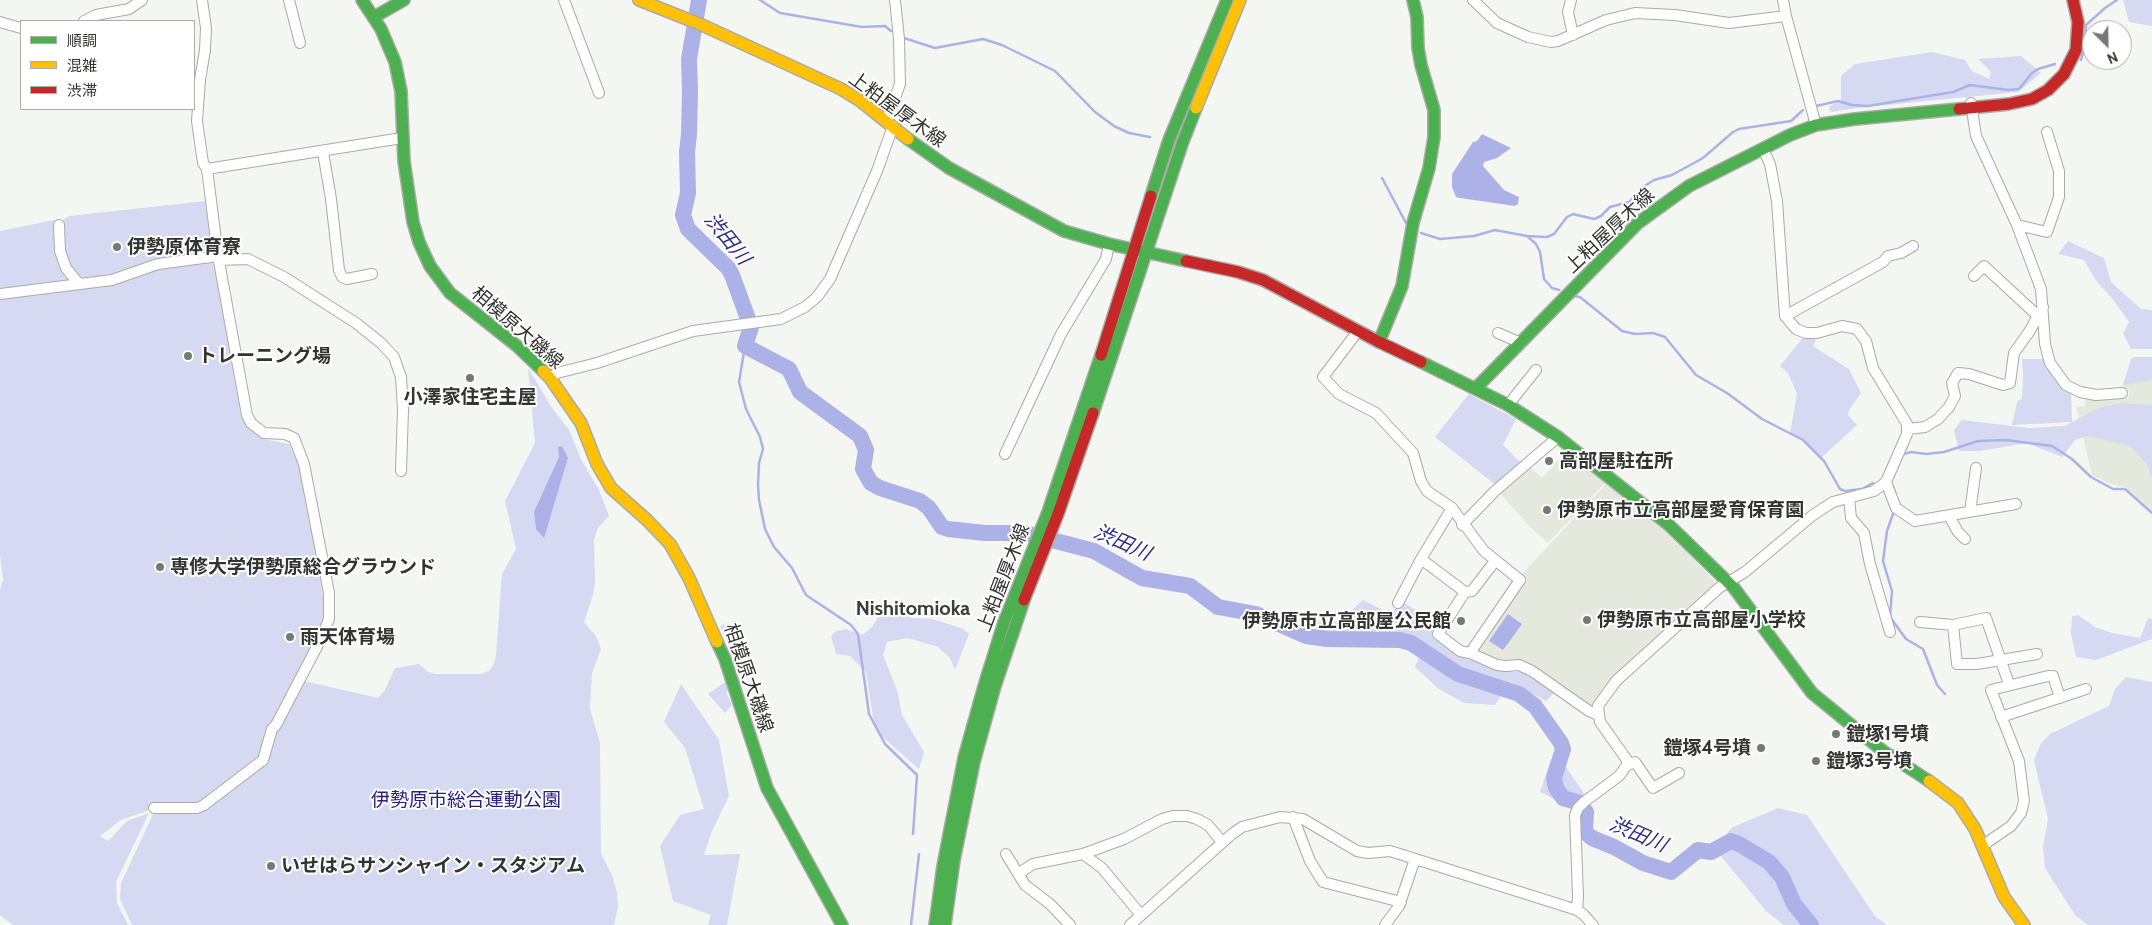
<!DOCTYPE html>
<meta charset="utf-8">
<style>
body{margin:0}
#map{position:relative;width:2152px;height:925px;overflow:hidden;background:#f4f7f1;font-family:Cabin,"Noto Sans JP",sans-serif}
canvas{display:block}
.legend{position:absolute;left:20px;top:20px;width:175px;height:90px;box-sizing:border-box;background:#fff;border:1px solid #adaeac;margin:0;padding:6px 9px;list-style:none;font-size:15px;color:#323430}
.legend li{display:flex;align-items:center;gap:10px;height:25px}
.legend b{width:25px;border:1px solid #adaeac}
.north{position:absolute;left:2082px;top:20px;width:50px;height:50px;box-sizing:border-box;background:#fff;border:1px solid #adaeac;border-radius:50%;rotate:157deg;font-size:14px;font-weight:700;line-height:20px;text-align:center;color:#323430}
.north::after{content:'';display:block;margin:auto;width:18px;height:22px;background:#767874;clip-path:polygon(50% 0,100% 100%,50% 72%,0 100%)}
</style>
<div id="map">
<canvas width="2152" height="925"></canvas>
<ul class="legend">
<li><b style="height:6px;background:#4caf50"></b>順調</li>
<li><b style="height:6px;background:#ffc107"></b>混雑</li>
<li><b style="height:6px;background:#c62828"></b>渋滞</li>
</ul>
<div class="north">N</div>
</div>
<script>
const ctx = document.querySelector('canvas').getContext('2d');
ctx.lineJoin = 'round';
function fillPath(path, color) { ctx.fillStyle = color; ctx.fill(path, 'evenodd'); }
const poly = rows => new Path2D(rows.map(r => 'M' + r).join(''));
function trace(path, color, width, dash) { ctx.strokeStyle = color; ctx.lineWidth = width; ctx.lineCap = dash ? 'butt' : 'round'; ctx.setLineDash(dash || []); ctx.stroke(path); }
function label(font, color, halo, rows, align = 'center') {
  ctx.font = font + ' Cabin,"Noto Sans JP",sans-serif'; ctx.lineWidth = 4; ctx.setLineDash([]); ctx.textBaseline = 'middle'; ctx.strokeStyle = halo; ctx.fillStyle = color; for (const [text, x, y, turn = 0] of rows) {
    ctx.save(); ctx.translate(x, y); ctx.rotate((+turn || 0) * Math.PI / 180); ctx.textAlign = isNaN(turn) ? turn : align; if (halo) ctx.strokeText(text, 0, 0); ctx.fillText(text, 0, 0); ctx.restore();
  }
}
const built = poly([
 [2134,357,2152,357,2152,511,2125,487,2111,484,2092,475,2076,407,2085,406,2085,401,2088,399,2128,399,2130,391,2125,389,2123,385,2131,359],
 [1566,452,1605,483,1548,543,1532,529,1498,491,1529,467,1542,478],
 [1606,484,1663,528,1714,580,1714,586,1593,707,1532,666,1502,664,1473,653,1525,578,1522,574]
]);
const green = poly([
 [2123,0,2152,0,2152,26,2129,22],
 [1932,52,1965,60,1972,71,1989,79,1991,72,1978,59,2021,56,2041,73,2018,92,1856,108,1832,112,1829,110,1830,106,1841,101,1841,76,1855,64],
 [205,201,212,249,210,253,155,260,112,274,0,291,0,231,54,220,59,223,69,216],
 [2068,241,2104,258,2111,282,2141,309,2152,310,2152,349,2131,349,2123,333,2129,322,2111,297,2097,282,2084,260,2058,254],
 [201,262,210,262,215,265,241,416,264,439,289,444,300,469,325,607,325,620,259,758,199,806,154,803,147,811,121,820,100,836,108,841,127,821,149,813,116,882,117,903,128,925,13,925,0,915,0,590,3,580,0,555,0,299,114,284,160,269],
 [1805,335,1816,340,1813,346,1849,369,1861,393,1849,410,1848,415,1857,425,1822,457,1803,439,1790,433,1797,394,1788,373,1780,366],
 [2134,357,2152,357,2152,380,2123,385,2131,359],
 [2022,359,2045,359,2071,393,2072,422,2012,425,2017,402,2022,398,2023,377],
 [528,368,552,408,569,430,582,461,599,490,609,516,598,528,594,540,595,583,593,595,584,622,596,636,601,649,592,673,590,709,600,743,601,854,613,877,617,893,618,907,614,925,132,925,120,899,121,883,154,812,195,813,255,771,304,681,378,698,385,690,395,668,419,664,428,672,435,674,482,674,490,670,494,664,496,655,502,574,516,549,505,501,535,443],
 [1469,394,1516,419,1503,445,1523,465,1497,486,1435,437],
 [2122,403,2152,405,2152,480,2147,464,2130,446,2087,436,2075,440,2062,457,2027,443,1980,451,1959,451,1954,430,1962,420,2029,428,2065,426,2098,408],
 [1363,600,1389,613,1403,602,1419,612,1464,657,1500,671,1522,672,1555,692,1546,701,1510,682,1495,705,1464,703,1439,689,1415,667,1423,647,1403,634,1326,632,1303,622,1339,621],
 [896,612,912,618,932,619,955,626,963,629,969,634,955,670,950,658,938,647,908,638,887,642,883,655,897,690,902,715,924,752,919,769,878,733,873,717,866,672,850,656,836,654,831,636,836,631,846,629,862,635,872,627,878,617],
 [2078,615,2095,627,2112,633,2140,638,2148,618,2152,619,2152,639,2096,660,2076,657,2071,634,2072,616],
 [727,623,732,635,725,638,720,626],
 [735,641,739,654,733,656,728,644],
 [741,659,747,673,740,675,735,661],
 [2126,677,2152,682,2152,925,2088,925,2075,915,2045,868,2043,847,2048,819,2034,760,2041,743,2050,734,2109,706,2115,689],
 [725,682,728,690,726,692,732,705,725,713,708,694],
 [681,684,719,740,729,796,712,831,704,855,740,854,727,925,708,925,711,915,673,901,660,846,680,815,704,809,685,748,664,722],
 [1551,759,1566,767,1585,795,1570,807,1540,792],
 [1778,808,1807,815,1875,916,1887,925,1784,925,1766,911,1716,850,1731,828]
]);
const water = poly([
 [1482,134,1511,148,1497,158,1484,162,1483,166,1504,190,1519,197,1518,204,1515,206,1460,198,1456,197,1452,187,1452,174,1473,142,1477,141],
 [562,446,568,458,544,538,536,529,534,512,559,457,558,447],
 [1508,614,1522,624,1503,650,1489,641]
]);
const stream = poly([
 [760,0,780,13,862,27,885,26,891,31],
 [904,38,935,48,983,39,1002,45,1055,71,1095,112,1114,126,1129,133,1150,137],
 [2081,60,2085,46,2086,25,2105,8,2117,0],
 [1816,106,1838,101,1852,105,1868,106,1953,92,1970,85,2008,90,2019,89,2032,73,2038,69,2055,64],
 [1382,178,1406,223],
 [1421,233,1440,239,1474,236,1495,230,1527,236,1536,244,1540,252,1544,279,1552,288,1559,290],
 [1526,236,1547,237,1554,234,1567,217,1573,214,1594,219,1601,216,1610,207,1629,202,1643,187,1654,180,1672,175,1703,158,1733,132,1739,129,1791,121,1803,110],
 [1573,296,1580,297,1622,331,1635,334,1653,333,1665,337,1696,375,1727,393,1762,419,1803,440,1824,461,1840,489,1845,491,1862,489,1873,483],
 [745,346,739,382,746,409,760,437,763,449,759,463,758,485,759,500,765,529,774,547,792,568,806,595,851,625,858,634,869,714,885,744,917,775,913,834],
 [1904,454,1911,452,1926,454,1944,452,1978,441,2006,440,2052,446,2072,459,2091,477,2113,489,2125,489,2152,513],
 [1893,486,1895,493],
 [1893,514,1887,531,1883,561,1892,591,1890,617,1906,639,1923,649,1937,685,1945,694],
 [911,925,919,854]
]);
const river = poly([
 [699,0,689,59,690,91,689,135,687,152,688,193,683,215,688,229,728,268,732,275,751,327,745,346,789,369,800,392,860,436,866,450,863,469,871,483,880,488,920,501,929,508,942,527,948,529,985,533,1025,533,1094,551,1142,578,1190,586,1218,607,1256,614,1306,636,1327,639,1400,640,1411,643,1458,674,1519,694,1535,706,1561,743,1563,749,1554,778,1556,788,1563,798,1580,803,1586,812,1585,832,1592,838,1614,847,1643,863,1671,872,1698,850,1711,852,1731,841,1739,844,1769,862,1782,877,1794,904,1811,925]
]);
const street = poly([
 [202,0,206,28,205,50,200,80,197,121,203,163,207,169],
 [289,0,300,43],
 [564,0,599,93],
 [1473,0,1497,23,1528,37,1551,42,1558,41,1606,20,1635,13,1675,15,1729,23,1786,16],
 [1571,0,1568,12,1573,35],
 [1783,0,1786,16,1816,125],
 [84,21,96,15,129,9,142,0],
 [0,22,21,28],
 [1971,103,1976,136,2017,225,2041,289,2045,344,2050,363,2066,385,2080,392,2096,395,2122,393],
 [887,120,900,84,899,39,895,0],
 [323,152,331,199,339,270,342,277,347,279,372,274],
 [59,225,60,251,66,268,79,284],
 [2017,225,2047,232,2059,197,2059,171,2047,132],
 [219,260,248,259,284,277,356,323,381,343,394,357,401,377,403,410,401,471],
 [1974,276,1984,266,2038,316],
 [0,294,112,280,158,264,218,256,207,169,402,138],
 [1785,316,1883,262,1888,256,1901,253,1913,246],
 [1358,331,1323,377,1339,394,1376,413,1413,453,1421,481,1427,491,1452,508,1421,559,1398,603],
 [1498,333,1521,343],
 [550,378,557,373,597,363,693,331,781,319,805,307,817,297,830,279,877,171,893,126],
 [1508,405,1536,370],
 [1908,429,1925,427,1938,419,1949,407,1955,396,1952,383,1958,373,1969,374,2003,385,2010,383,2014,353,2029,332,2043,307],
 [1005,454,1061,334,1106,259,1109,244],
 [1886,482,1896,508,1915,521,2016,504],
 [1849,498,1851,518,1864,533,1870,564,1890,632],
 [1452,508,1484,551,1520,580,1470,653],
 [1970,512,1976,468],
 [1949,516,1958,532,1965,539],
 [1462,525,1495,491,1558,437],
 [1421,559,1465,592,1472,591,1495,561],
 [1465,592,1438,634,1460,651,1470,653,1497,665,1506,666,1519,665,1532,671,1589,711,1598,715],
 [1920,622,1953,625,1986,618,2009,684],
 [1953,625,1957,664,1977,664,2037,654],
 [2001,717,2086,689],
 [1627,765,1635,762,1653,788,1679,773],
 [154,808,197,808,204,805,263,760,272,729,276,725,321,639,329,619,329,593,304,464,294,438,285,434,264,433,251,423,247,415,218,256],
 [1293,817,1310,861,1323,882,1401,902],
 [1982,846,2011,826,2021,813,2024,801,2019,761,1991,690,2048,676,2053,676,2060,698],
 [1006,854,1025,885,1050,904,1070,925],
 [1083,854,1124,839,1162,819,1173,816,1187,816,1197,819,1208,825,1222,842],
 [1018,874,1033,864,1083,854,1102,868,1141,915],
 [1130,925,1232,834,1242,827,1280,817,1303,819,1357,851,1368,853,1390,851,1577,910],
 [1385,925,1399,906,1415,859],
 [1593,925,1583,914,1577,910,1578,896,1575,815,1578,808,1584,802,1619,776,1627,765,1627,760,1600,722,1598,706,1616,681,1720,587,1745,572,1813,515,1833,502,1874,491,1886,482,1907,434,1907,424,1873,368,1866,341,1857,329,1842,326,1817,333,1806,333,1796,329,1785,316,1777,201,1770,164,1763,149]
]);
const fast = poly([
 [362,0,381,29,395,62,401,91,404,161,413,222,419,242,430,266,450,293,517,346,543,371],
 [374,17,404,0],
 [908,139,949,168,1064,231,1109,244,1186,261],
 [1151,196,1169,140,1227,0],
 [1379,342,1402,286,1413,223,1429,168,1434,137,1434,110,1421,65,1418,48,1417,17,1413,0],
 [1421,362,1508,405,1558,437,1669,525,1734,588,1812,693,1883,751,1929,781],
 [1476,388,1638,223,1689,186,1790,135,1816,125,1855,119,1959,109],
 [1093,413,1182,144,1196,108],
 [717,642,725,659,767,788,842,925],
 [935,925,943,866,964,758,985,683,1004,622,1048,512,1101,355],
 [945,925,954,860,974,762,995,686,1024,600]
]);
const slow = poly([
 [639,0,702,25,841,89,859,100,908,139],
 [1196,108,1240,0],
 [543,371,550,378,581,423,597,464,611,488,647,520,670,544,689,578,717,642],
 [1929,781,1958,803,1975,829,2004,897,2024,925]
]);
const jam = poly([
 [1959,109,2009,104,2032,99,2048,90,2064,74,2076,50,2078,22,2073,0],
 [1186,261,1238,272,1263,280,1379,342,1421,362],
 [1101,355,1151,196],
 [1024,600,1058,514,1093,413]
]);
const markers = [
 [117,247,5,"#767874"],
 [188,356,5,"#767874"],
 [470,378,5,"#767874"],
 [1549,461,5,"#767874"],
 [1547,510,5,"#767874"],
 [160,567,5,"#767874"],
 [1587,620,5,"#767874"],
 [1461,621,5,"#767874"],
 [290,637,5,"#767874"],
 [1836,734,5,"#767874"],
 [1761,748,5,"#767874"],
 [1816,761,5,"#767874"],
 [271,866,5,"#767874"]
];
const streetNames = [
 ["上粕屋厚木線",897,110,36],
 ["上粕屋厚木線",1610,231,-43],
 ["相模原大磯線",517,328,41],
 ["上粕屋厚木線",1004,578,-69],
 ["相模原大磯線",748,678,71]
];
const poiNames = [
 ["伊勢原体育寮",127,247],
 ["トレーニング場",198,356],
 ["小澤家住宅主屋",470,397,"center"],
 ["高部屋駐在所",1559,461],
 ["伊勢原市立高部屋愛育保育園",1557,510],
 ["専修大学伊勢原総合グラウンド",170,567],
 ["伊勢原市立高部屋小学校",1597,620],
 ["伊勢原市立高部屋公民館",1451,621,"right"],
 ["雨天体育場",300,637],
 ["鎧塚1号墳",1846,734],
 ["鎧塚4号墳",1751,748,"right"],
 ["鎧塚3号墳",1826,761],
 ["いせはらサンシャイン・スタジアム",281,866]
];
const parkNames = [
 ["伊勢原市総合運動公園",466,800]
];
const waterNames = [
 ["渋田川",727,239,51],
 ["渋田川",1122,543,24],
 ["渋田川",1638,835,23]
];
const neighbourhoodNames = [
 ["Nishitomioka",913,609]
];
fillPath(built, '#e5e8dd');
fillPath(green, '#d5daf2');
fillPath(water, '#acb2e8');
trace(stream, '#acb2e8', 2.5);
trace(river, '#acb2e8', 16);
trace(street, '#a9aba7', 12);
trace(fast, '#a9aba7', 14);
trace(slow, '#a9aba7', 14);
trace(jam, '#a9aba7', 14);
trace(street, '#fdfefd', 10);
trace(fast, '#4caf50', 11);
trace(slow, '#ffc107', 11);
trace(jam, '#c62828', 11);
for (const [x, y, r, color] of markers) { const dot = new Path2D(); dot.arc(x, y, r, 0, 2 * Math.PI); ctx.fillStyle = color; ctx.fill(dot); trace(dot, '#fff', 2); }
label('19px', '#323430', '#fff', streetNames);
label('bold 19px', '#323430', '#fff', poiNames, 'left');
label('19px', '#2a217d', '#fff', parkNames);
label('italic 20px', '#322d88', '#fff', waterNames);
label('bold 20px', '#3b3e36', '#fff', neighbourhoodNames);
</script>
